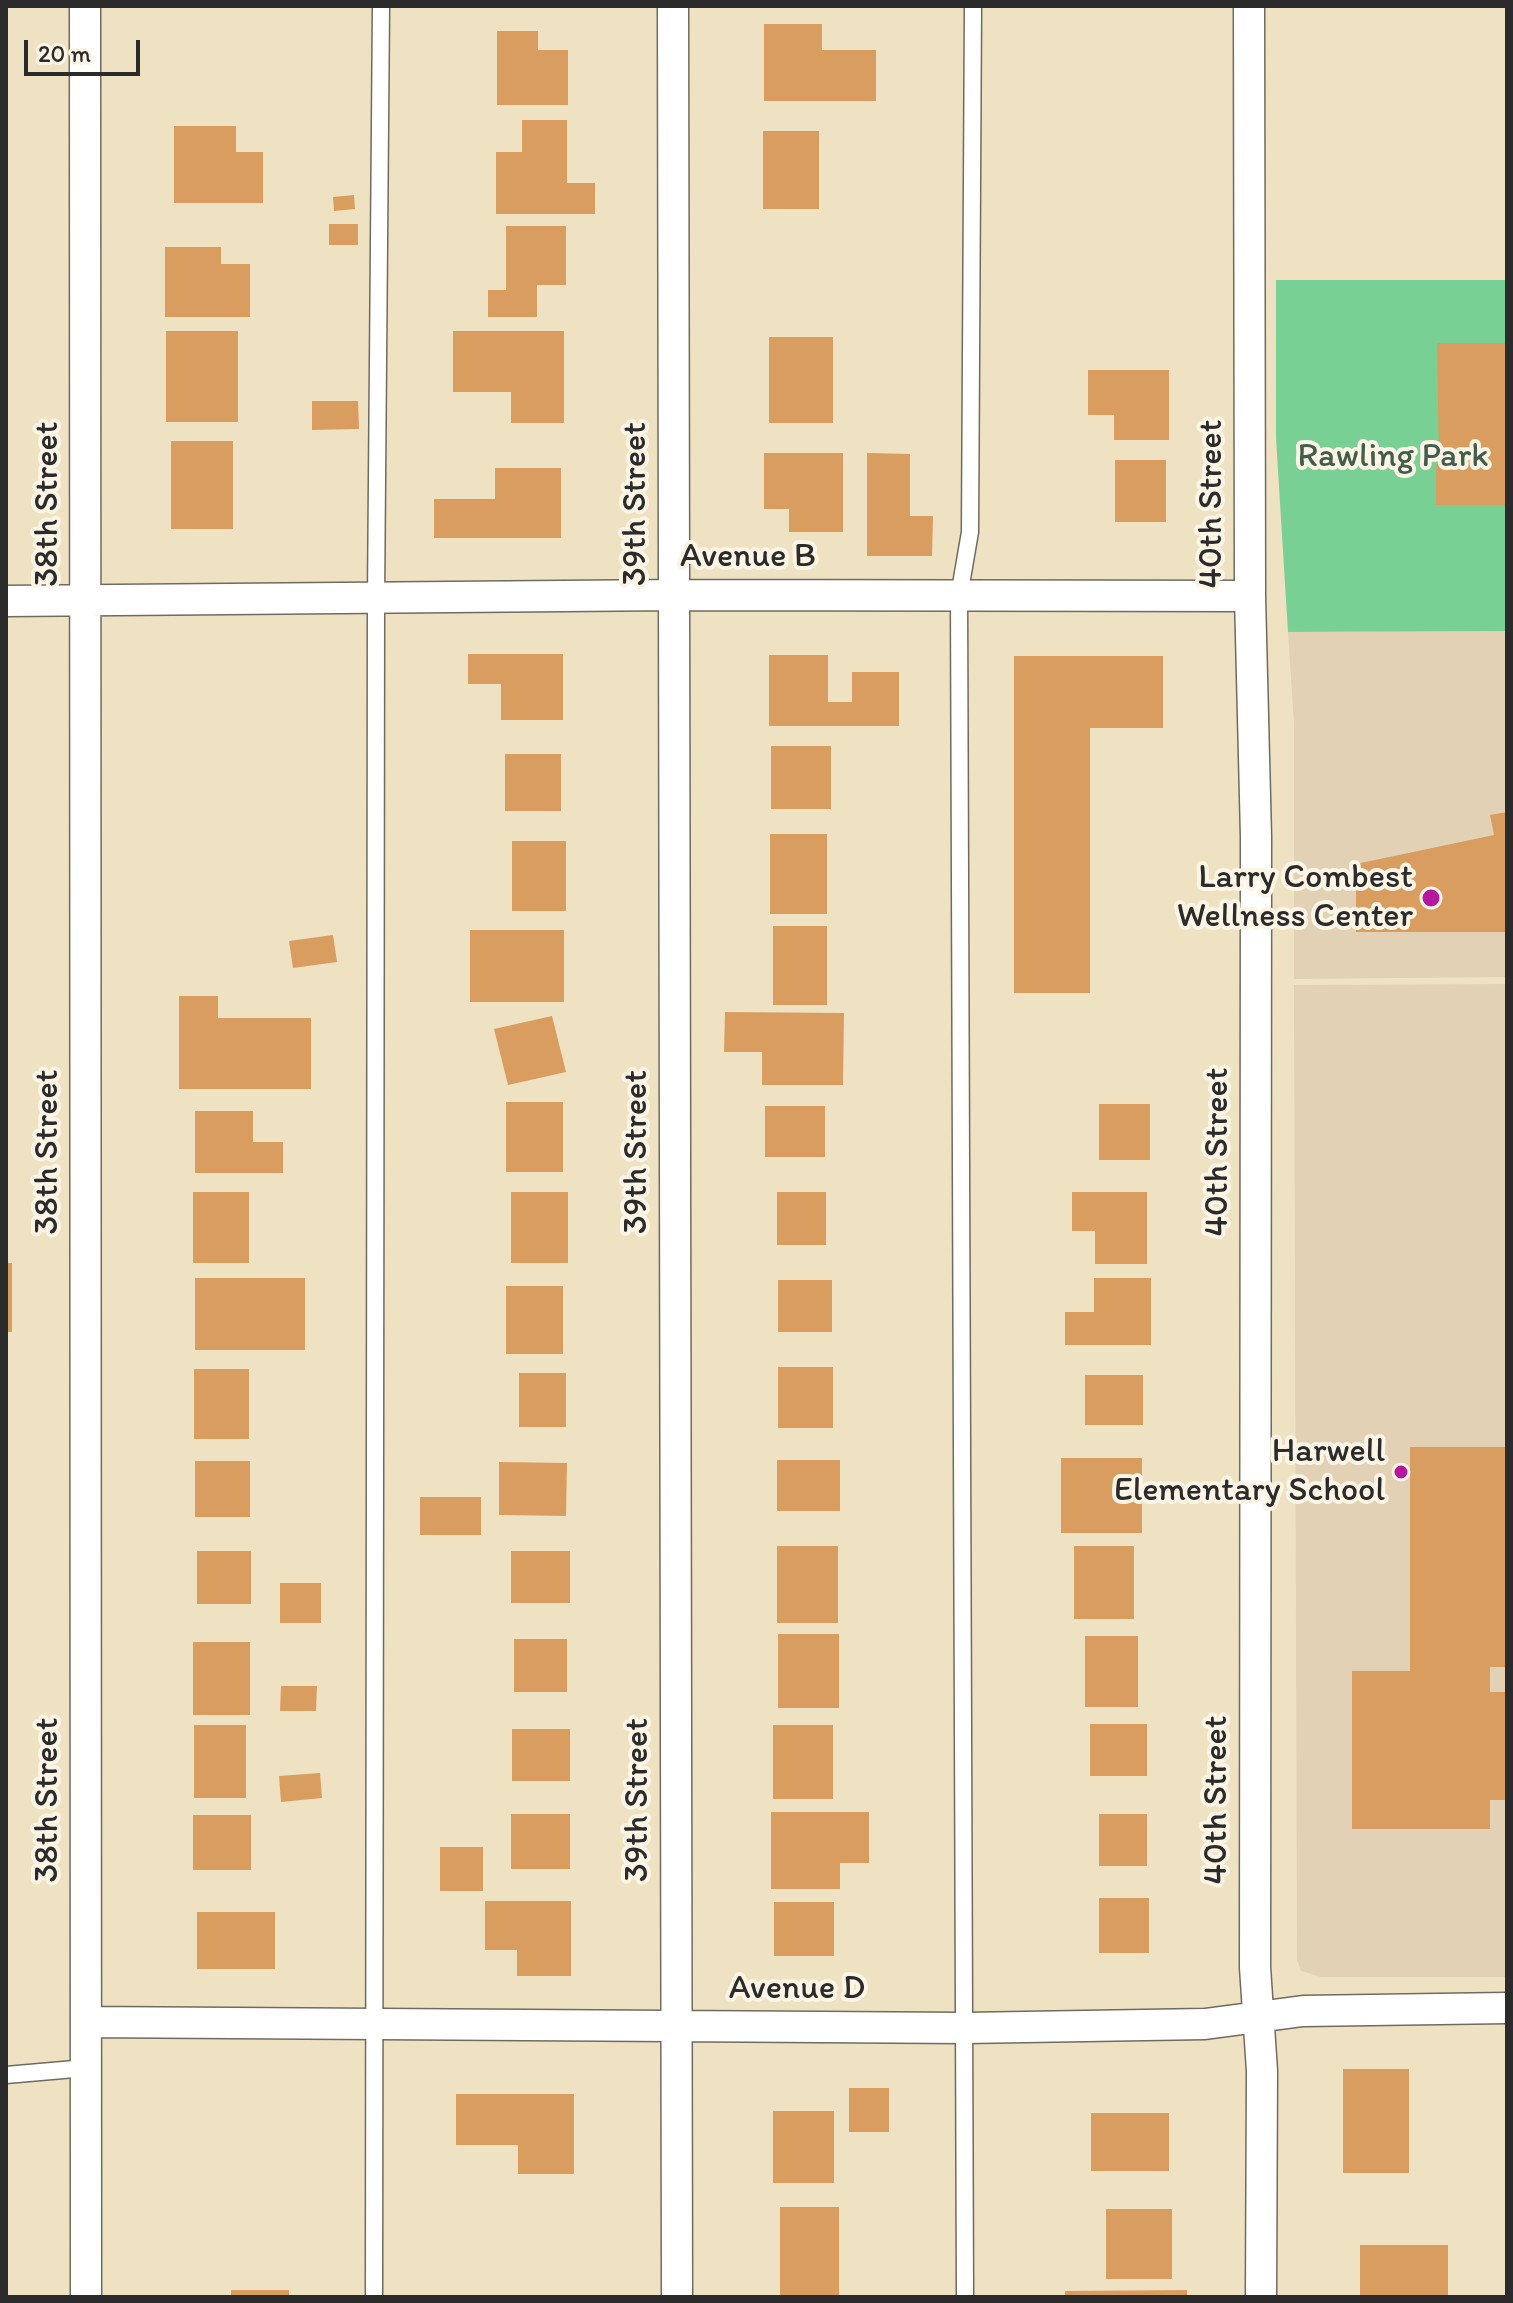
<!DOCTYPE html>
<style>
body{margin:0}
#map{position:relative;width:1513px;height:2303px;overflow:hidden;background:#efe2c2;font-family:Itim,sans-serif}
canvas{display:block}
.frame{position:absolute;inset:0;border:8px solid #2b2b2b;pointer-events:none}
.scale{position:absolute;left:24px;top:40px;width:116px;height:36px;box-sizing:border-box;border:4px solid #2b2b2b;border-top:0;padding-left:10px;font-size:24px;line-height:28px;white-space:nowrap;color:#2b2b2b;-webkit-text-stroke:6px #fcf5e5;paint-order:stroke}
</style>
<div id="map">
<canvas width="1513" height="2303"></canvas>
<div class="frame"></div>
<div class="scale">20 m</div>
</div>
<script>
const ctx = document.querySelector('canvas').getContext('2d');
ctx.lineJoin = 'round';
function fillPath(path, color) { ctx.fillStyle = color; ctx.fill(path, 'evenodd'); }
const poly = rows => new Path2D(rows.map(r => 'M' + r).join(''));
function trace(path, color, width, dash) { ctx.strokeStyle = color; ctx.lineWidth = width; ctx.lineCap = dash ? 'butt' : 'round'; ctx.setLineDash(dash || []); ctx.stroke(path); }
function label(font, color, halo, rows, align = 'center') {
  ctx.font = font + ' Itim,sans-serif'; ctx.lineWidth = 8; ctx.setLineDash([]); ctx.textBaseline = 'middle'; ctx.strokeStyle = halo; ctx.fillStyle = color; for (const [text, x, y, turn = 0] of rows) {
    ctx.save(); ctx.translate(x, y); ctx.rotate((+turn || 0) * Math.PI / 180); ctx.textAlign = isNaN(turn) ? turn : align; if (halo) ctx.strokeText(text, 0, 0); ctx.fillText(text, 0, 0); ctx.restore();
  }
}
const built = poly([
 [1507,631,1507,977,1294,979,1294,724,1288,632],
 [1507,984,1507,1977,1321,1977,1301,1971,1297,1960,1294,985]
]);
const green = poly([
 [1276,280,1507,280,1507,631,1288,632,1276,438]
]);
const building = poly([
 [764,24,822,24,822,50,876,50,876,101,764,101],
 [497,31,538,31,538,50,568,50,568,105,497,105],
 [522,120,567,120,567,183,595,183,595,214,496,214,496,152,522,152],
 [174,126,236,126,236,152,263,152,263,203,174,203],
 [763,131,819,131,819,209,763,209],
 [354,195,355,209,334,211,333,197],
 [329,224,358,224,358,245,329,245],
 [506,226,566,226,566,285,537,285,537,317,488,317,488,290,506,290],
 [165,247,221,247,221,264,250,264,250,317,165,317],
 [166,331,238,331,238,422,166,422],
 [453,331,564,331,564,423,511,423,511,392,453,392],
 [769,337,833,337,833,423,769,423],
 [1437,343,1507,343,1507,505,1436,505,1436,465,1439,465],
 [1088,370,1169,370,1169,440,1114,440,1114,415,1088,415],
 [312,401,358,401,359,429,312,430],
 [171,441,233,441,233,529,171,529],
 [764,453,843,453,843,532,789,532,789,509,764,509],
 [867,453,910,454,910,516,933,516,932,556,867,556],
 [1115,460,1166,460,1166,522,1115,522],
 [495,468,561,468,561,538,434,538,434,499,495,499],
 [468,654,563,654,563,720,501,720,501,684,468,684],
 [769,655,828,655,828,702,852,702,852,672,899,672,899,726,769,726],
 [1014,656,1163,656,1163,728,1090,728,1090,993,1014,993],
 [771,746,831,746,831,809,771,809],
 [505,754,561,754,561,811,505,811],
 [1507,812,1507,932,1356,932,1356,864,1494,835,1490,815],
 [770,834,827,834,827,914,770,914],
 [512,841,566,841,566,911,512,911],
 [773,926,827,926,827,1005,773,1005],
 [470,930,564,930,564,1002,470,1002],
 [333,935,337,962,293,968,289,941],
 [179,996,218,996,218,1018,311,1018,311,1089,179,1089],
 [725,1012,844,1013,843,1085,762,1085,762,1052,724,1052],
 [552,1016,566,1072,508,1085,494,1029],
 [506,1102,563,1102,563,1172,506,1172],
 [1099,1104,1150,1104,1150,1160,1099,1160],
 [765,1106,825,1106,825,1157,765,1157],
 [195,1111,253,1111,253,1142,283,1142,283,1173,195,1173],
 [193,1192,249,1192,249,1263,193,1263],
 [511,1192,568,1192,568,1263,511,1263],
 [777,1192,826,1192,826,1245,777,1245],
 [1072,1192,1147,1192,1147,1264,1095,1264,1095,1231,1072,1231],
 [6,1263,12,1263,12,1332,6,1332],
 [195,1278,305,1278,305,1350,195,1350],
 [1094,1278,1151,1278,1151,1345,1065,1345,1065,1312,1094,1312],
 [778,1280,832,1280,832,1332,778,1332],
 [506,1286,563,1286,563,1354,506,1354],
 [778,1367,833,1367,833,1428,778,1428],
 [194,1369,249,1369,249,1439,194,1439],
 [519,1373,566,1373,566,1427,519,1427],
 [1085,1375,1143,1375,1143,1425,1085,1425],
 [1410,1447,1507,1447,1507,1667,1490,1667,1490,1692,1507,1692,1507,1800,1490,1800,1490,1829,1352,1829,1352,1671,1410,1671],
 [1061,1458,1142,1458,1142,1533,1061,1533],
 [777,1460,840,1460,840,1511,777,1511],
 [195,1461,250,1461,250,1517,195,1517],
 [499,1462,567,1463,566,1516,499,1515],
 [420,1497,481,1497,481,1535,420,1535],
 [777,1546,838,1546,838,1623,777,1623],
 [1074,1546,1134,1546,1134,1619,1074,1619],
 [197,1551,251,1551,251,1604,197,1604],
 [511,1551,570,1551,570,1603,511,1603],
 [280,1583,321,1583,321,1623,280,1623],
 [778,1634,839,1634,839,1708,778,1708],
 [1085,1636,1138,1636,1138,1707,1085,1707],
 [514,1639,567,1639,567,1692,514,1692],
 [193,1642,250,1642,250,1715,193,1715],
 [281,1686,317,1686,316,1711,280,1711],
 [1090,1724,1147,1724,1147,1776,1090,1776],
 [194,1725,246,1725,246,1798,194,1798],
 [773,1725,833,1725,833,1799,773,1799],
 [512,1729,570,1729,570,1781,512,1781],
 [320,1773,322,1798,281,1802,279,1776],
 [771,1812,869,1812,869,1863,840,1863,840,1889,771,1889],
 [511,1814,570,1814,570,1869,511,1869],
 [1099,1814,1147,1814,1147,1866,1099,1866],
 [193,1815,251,1815,251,1870,193,1870],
 [440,1847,483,1847,483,1891,440,1891],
 [1099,1898,1149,1898,1149,1953,1099,1953],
 [485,1901,571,1901,571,1976,517,1976,517,1950,485,1950],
 [774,1902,834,1902,834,1956,774,1956],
 [197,1912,275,1912,275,1969,197,1969],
 [1343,2069,1409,2069,1409,2173,1343,2173],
 [849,2088,889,2088,889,2132,849,2132],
 [456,2094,574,2094,574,2174,518,2174,518,2145,456,2145],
 [773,2111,834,2111,834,2183,773,2183],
 [1091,2113,1169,2113,1169,2171,1091,2171],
 [780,2207,839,2207,839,2297,780,2297],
 [1106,2209,1172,2209,1172,2279,1106,2279],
 [1360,2245,1448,2245,1448,2297,1360,2297],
 [231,2290,289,2290,289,2297,231,2297],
 [1187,2290,1187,2297,1065,2297,1065,2291]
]);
const lane = poly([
 [6,2075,86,2068],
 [374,2297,376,598,381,6],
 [965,2297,959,596,970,532,973,6]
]);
const street = poly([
 [85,6,86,2297],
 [673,6,677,2297],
 [1249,6,1250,596,1256,837,1255,1967,1262,2071,1261,2297],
 [6,601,674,595,1250,596],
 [86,2022,965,2028,1205,2024,1303,2011,1507,2008]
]);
const markers = [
 [1431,898,10,"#b5179e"],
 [1401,1472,8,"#b5179e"]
];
const parkNames = [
 ["Rawling Park",1393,457]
];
const streetNames = [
 ["38th Street",48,504,-90],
 ["39th Street",636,504,-90],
 ["40th Street",1212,504,-90],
 ["Avenue B",748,557],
 ["38th Street",48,1152,-90],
 ["39th Street",637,1152,-90],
 ["40th Street",1218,1152,-90],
 ["38th Street",48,1800,-90],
 ["39th Street",638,1800,-90],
 ["40th Street",1217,1800,-90],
 ["Avenue D",797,1989]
];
const poiNames = [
 ["Larry Combest",1413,878],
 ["Wellness Center",1413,917],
 ["Harwell",1385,1452],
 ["Elementary School",1385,1491]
];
fillPath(built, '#e2d1b4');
fillPath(green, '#78d095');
fillPath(building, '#d99d60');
trace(lane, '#706b60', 19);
trace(street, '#706b60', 33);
trace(lane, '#fff', 16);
trace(street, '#fff', 30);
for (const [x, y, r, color] of markers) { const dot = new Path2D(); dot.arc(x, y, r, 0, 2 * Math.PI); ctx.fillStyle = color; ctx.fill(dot); trace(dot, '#fcf5e5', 3); }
label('34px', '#425d4b', '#fcf5e5', parkNames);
label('34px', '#2b2b2b', '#fcf5e5', streetNames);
label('34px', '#2b2b2b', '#fcf5e5', poiNames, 'right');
</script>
